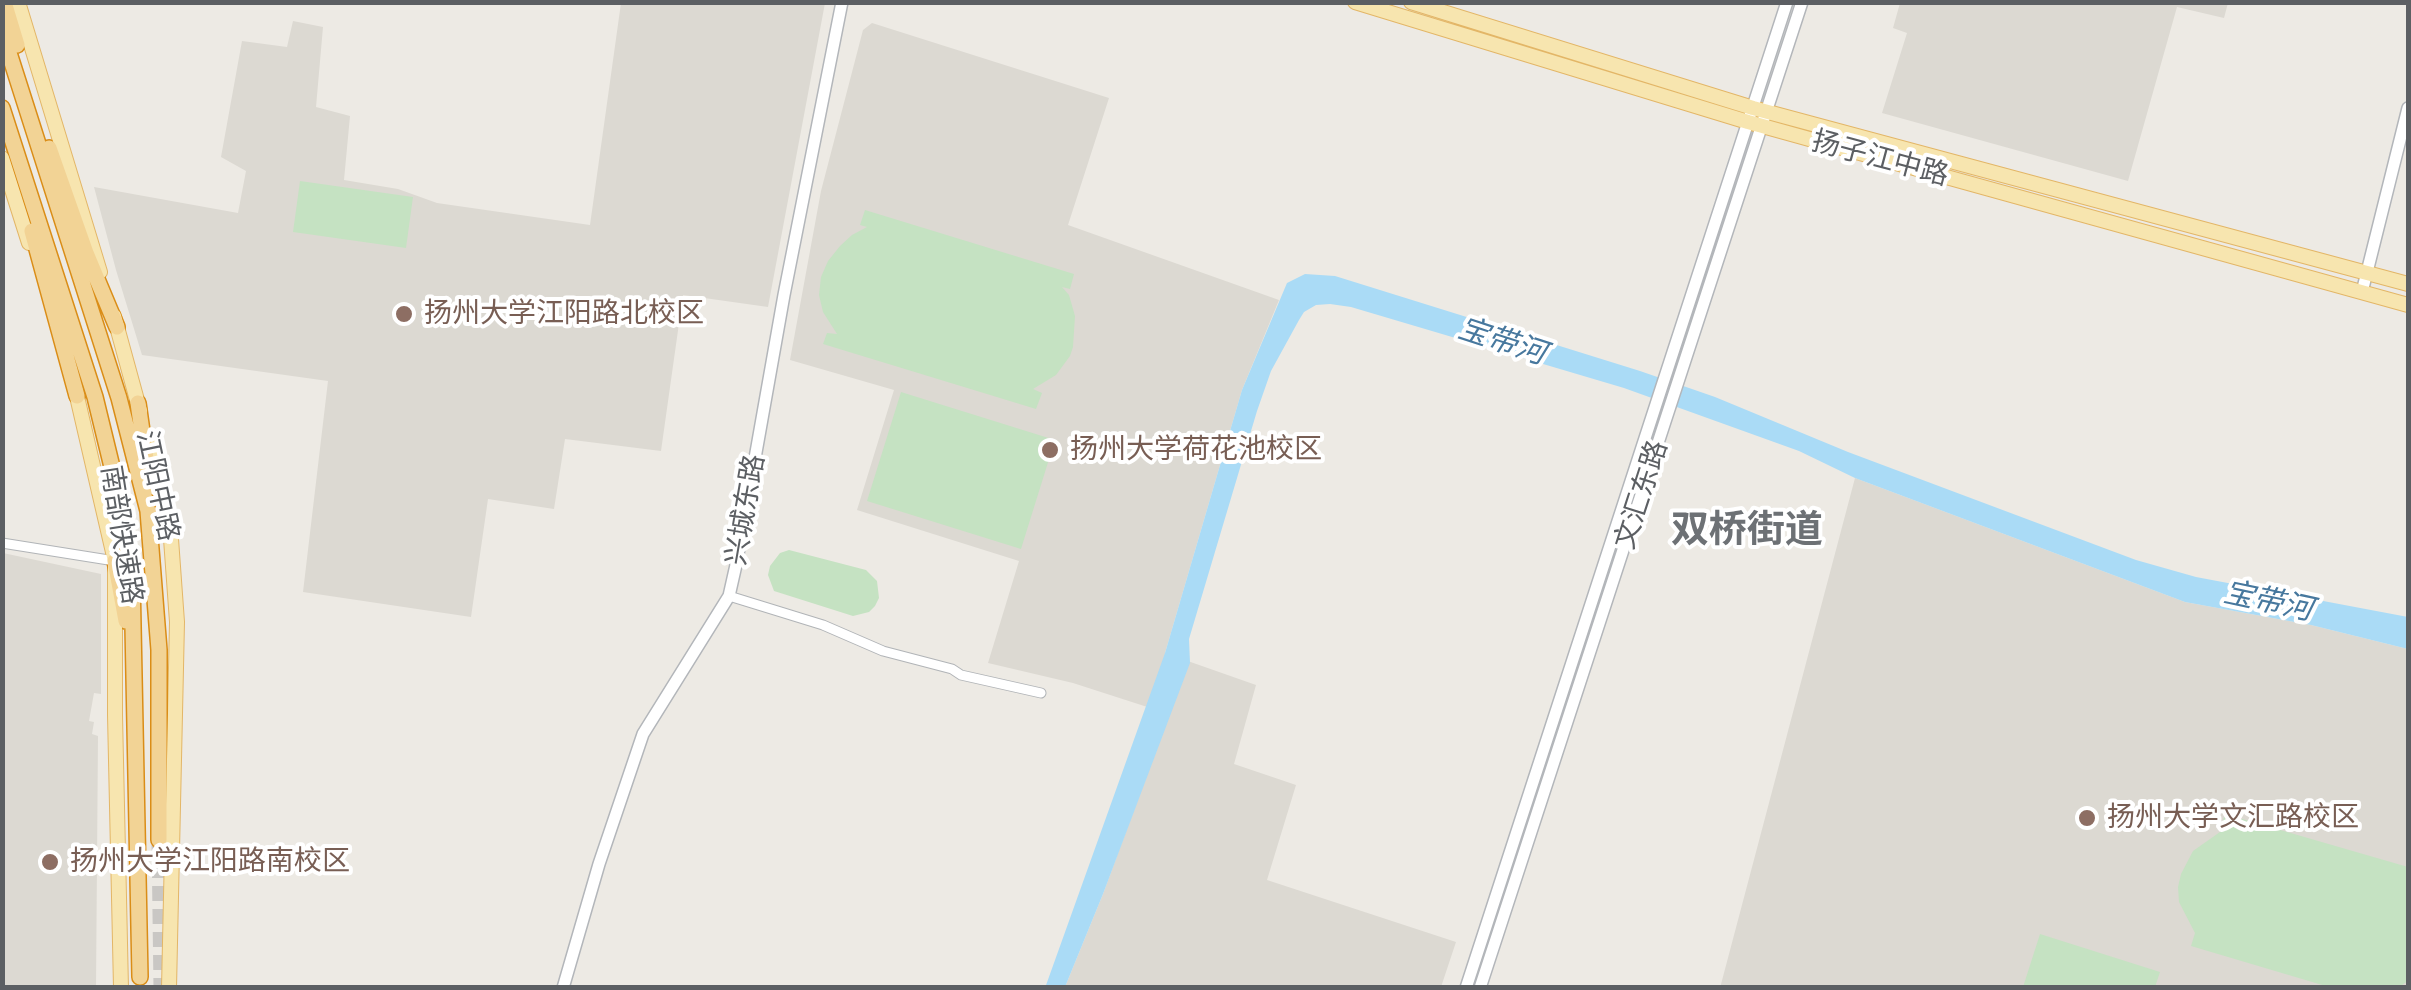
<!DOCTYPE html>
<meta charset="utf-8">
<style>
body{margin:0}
#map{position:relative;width:2411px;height:990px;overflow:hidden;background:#edeae4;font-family:"PT Sans Narrow",sans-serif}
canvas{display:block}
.frame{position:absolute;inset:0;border:5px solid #5c5f63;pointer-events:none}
</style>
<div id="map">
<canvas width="2411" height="990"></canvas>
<div class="frame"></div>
</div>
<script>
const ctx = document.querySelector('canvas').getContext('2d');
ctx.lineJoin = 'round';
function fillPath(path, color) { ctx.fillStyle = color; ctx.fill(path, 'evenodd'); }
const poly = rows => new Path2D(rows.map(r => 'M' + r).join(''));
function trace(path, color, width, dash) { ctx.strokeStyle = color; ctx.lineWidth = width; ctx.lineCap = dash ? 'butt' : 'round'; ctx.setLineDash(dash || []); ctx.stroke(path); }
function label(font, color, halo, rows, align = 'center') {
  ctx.font = font + ' "PT Sans Narrow","Noto Sans SC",sans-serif'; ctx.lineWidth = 8; ctx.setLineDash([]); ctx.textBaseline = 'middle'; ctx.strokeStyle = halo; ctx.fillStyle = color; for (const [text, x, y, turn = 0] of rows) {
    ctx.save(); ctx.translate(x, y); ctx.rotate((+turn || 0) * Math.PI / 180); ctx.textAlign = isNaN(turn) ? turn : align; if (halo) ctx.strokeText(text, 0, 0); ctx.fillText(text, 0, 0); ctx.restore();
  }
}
const education = poly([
 [621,3,825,3,768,307,683,295,661,451,565,439,554,509,488,499,471,617,303,592,328,381,142,355,116,270,94,187,238,213,246,171,221,157,242,41,287,47,293,21,323,27,316,107,350,116,344,180,398,189,437,203,590,225],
 [1900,3,1900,2,2228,3,2224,18,2177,7,2128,181,1882,113,1907,33,1893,28],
 [872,23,1109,98,1068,225,1279,300,1242,390,1165,653,1256,685,1234,764,1296,785,1267,880,1456,942,1441,987,1065,987,1103,894,1169,714,1073,683,988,663,1019,561,857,510,894,390,790,360,821,191,863,30],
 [1855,478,2185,602,2311,625,2408,649,2408,987,1720,988],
 [3,553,101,574,101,694,94,693,89,721,94,722,92,734,98,736,96,987,3,987]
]);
const green = poly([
 [300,181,413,197,406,248,293,232],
 [865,210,1074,274,1070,289,1062,287,1069,295,1075,316,1073,347,1070,356,1056,375,1033,389,1042,393,1036,409,823,344,827,333,837,334,823,312,819,295,821,277,828,261,840,246,852,235,867,227,860,225],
 [901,392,1055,440,1021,549,867,501],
 [789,550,866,570,877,581,879,598,875,606,869,612,853,616,774,591,768,575,770,566,780,553],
 [2225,814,2408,867,2408,981,2399,987,2329,987,2191,946,2195,933,2179,902,2178,887,2181,874,2193,851,2220,832],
 [2040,934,2160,972,2155,987,2023,987]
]);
const water = poly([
 [1305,274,1335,276,1640,371,1715,397,1848,452,2136,560,2196,577,2408,617,2408,649,2311,625,2185,602,1855,478,1799,451,1624,388,1351,307,1330,304,1316,305,1304,312,1299,320,1271,371,1257,411,1189,639,1190,663,1103,894,1065,987,1045,988,1165,653,1242,390,1287,283]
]);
const highwayTunnel = poly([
 [159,840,161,988]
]);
const street = poly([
 [2,543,115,561],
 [729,596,823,625,883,651,952,669,961,675,1041,693]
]);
const secondary = poly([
 [2362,292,2408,108],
 [563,988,599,864,643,734,729,596,736,565,784,295,842,2],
 [1466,988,1787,2],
 [1480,988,1802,2]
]);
const primary = poly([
 [18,2,100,272],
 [1355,2,1748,122,2408,305],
 [1411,2,1753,108,2408,284],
 [2,158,29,243],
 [114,316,140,411],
 [75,388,115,561,115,715,121,988],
 [150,446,170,525,177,622,169,988]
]);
const highway = poly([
 [4,2,17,45],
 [2,31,119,398,148,511,159,650,159,840],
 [2,108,95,397,121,504,132,576,140,977],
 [49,148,86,253,117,327],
 [32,231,77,396],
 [138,403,150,487],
 [115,561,126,621]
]);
const markers = [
 [404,314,10,"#8d6e63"],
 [1050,450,10,"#8d6e63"],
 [2087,818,10,"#8d6e63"],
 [50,862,10,"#8d6e63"]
];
const streetNames = [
 ["扬子江中路",1880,159,15],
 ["江阳中路",157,486,78],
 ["文汇东路",1642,495,-72],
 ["兴城东路",746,510,-80],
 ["南部快速路",121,535,81]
];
const educationNames = [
 ["扬州大学江阳路北校区",424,314],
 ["扬州大学荷花池校区",1070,450],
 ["扬州大学文汇路校区",2107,818],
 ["扬州大学江阳路南校区",70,862]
];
const waterNames = [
 ["宝带河",1502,342,18],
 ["宝带河",2268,602,12]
];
const districtNames = [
 ["双桥街道",1747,531]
];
fillPath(education, '#dcd9d2');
fillPath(green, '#c5e2c2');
fillPath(water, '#aadbf6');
trace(highwayTunnel, '#c9c7c4', 15, [15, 8]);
trace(street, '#b1b4b7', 11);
trace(secondary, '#b3b6ba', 14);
trace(primary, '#e3b667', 16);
trace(highway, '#da8d17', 18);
trace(street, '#fff', 9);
trace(secondary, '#fff', 11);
trace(primary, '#f7e5af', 14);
trace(highway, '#f2d395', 15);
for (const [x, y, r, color] of markers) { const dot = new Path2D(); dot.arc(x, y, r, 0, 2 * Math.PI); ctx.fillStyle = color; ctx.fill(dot); trace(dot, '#fff', 4); }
label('28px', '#5c5f63', '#fff', streetNames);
label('28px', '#785e54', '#fff', educationNames, 'left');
label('italic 30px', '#47789e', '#fff', waterNames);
label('bold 38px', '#6d7175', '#fff', districtNames);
</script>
